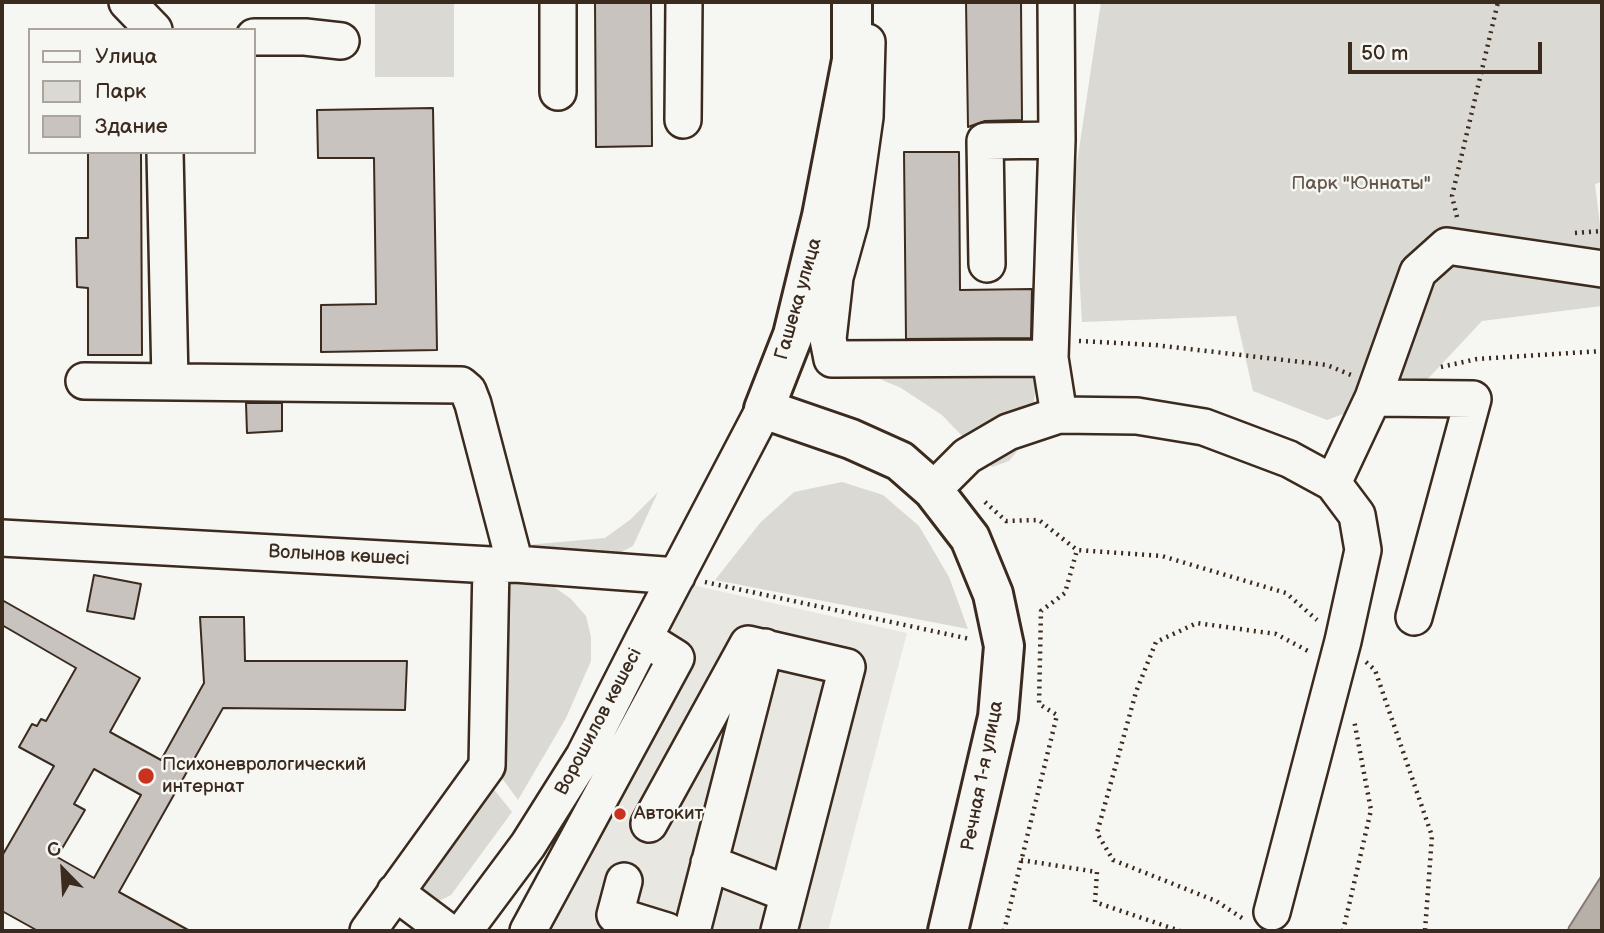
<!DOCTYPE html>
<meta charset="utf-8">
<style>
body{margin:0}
#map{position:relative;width:1604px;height:933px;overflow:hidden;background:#f6f6f2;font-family:"Balsamiq Sans",sans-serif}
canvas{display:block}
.frame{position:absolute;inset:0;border:4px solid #3b2a1e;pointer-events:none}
.legend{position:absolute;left:28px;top:28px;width:228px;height:126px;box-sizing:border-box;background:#f6f6f2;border:2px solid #aba49d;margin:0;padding:9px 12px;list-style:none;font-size:21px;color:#3b2a1e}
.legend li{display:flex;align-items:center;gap:14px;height:35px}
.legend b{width:35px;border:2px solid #aba49d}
.north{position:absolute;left:28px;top:835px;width:70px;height:70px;-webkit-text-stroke:5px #f6f6f2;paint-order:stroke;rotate:336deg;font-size:19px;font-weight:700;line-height:28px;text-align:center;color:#3b2a1e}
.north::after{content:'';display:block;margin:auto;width:24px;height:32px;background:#3b2a1e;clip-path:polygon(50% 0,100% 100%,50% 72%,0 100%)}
.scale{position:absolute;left:1348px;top:42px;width:194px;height:32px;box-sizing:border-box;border:4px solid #3b2a1e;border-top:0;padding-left:9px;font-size:21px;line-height:24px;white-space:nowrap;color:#3b2a1e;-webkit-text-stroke:5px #f6f6f2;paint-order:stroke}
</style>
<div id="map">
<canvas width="1604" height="933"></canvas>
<div class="frame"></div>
<ul class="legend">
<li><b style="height:9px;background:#f6f6f2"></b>Улица</li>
<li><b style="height:19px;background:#dad9d3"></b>Парк</li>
<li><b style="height:19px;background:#c8c3be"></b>Здание</li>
</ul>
<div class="north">С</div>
<div class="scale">50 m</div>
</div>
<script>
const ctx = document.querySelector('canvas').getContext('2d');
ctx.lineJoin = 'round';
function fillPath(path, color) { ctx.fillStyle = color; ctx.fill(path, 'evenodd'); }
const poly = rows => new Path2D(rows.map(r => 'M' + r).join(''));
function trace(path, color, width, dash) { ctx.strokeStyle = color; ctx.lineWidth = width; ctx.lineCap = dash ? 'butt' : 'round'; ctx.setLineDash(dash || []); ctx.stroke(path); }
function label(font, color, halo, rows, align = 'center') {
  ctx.font = font + ' "Balsamiq Sans",sans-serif'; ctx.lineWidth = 5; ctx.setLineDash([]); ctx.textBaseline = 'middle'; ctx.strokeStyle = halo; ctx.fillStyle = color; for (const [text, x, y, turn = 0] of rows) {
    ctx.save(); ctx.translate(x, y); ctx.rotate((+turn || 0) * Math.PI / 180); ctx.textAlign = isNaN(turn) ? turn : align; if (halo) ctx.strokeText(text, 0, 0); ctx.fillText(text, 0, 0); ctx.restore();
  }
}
const built = poly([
 [692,585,907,633,828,931,510,931]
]);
const green = poly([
 [375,2,454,2,454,77,375,77],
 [1101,2,1602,2,1602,182,1595,184,1602,242,1602,306,1482,321,1423,384,1327,420,1253,391,1236,316,1082,322,1074,183],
 [847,365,1038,369,1034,401,1023,444,1009,461,992,467,942,415,901,388],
 [842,482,883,495,919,526,949,577,968,629,715,580,760,523,794,492],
 [658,492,633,546,619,553,526,545,605,538,631,519],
 [502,575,550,584,571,599,586,616,591,637,591,661,566,718,518,800,496,770],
 [488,782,512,812,451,895,437,902,409,890]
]);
const water = poly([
 [1602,875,1602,931,1568,931,1569,927,1602,875]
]);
const building = poly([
 [595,2,651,2,652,146,596,147,595,2],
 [966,2,1021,2,1022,120,985,121,968,127,966,2],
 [433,108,437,350,321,352,321,305,376,304,374,158,318,158,317,110,433,108],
 [88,152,141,152,142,355,88,355,88,288,77,287,76,238,88,238,88,152],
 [904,152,959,152,960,290,1032,289,1031,338,906,339,904,152],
 [246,403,282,403,282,431,247,433,246,403],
 [94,575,141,584,134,619,87,611,94,575],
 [2,600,140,678,110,732,161,760,204,683,200,617,244,617,245,661,407,661,405,710,223,708,119,892,190,931,38,931,2,911,2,856,54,766,19,747,32,724,37,726,41,719,46,721,76,668,2,625,2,600],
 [94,769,141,795,94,878,57,857,85,810,74,804,94,769]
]);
const path = poly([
 [1457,217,1452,196,1498,2],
 [1575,233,1602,231],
 [1079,341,1155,345,1327,365,1351,375],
 [1441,367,1477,359,1602,351],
 [985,502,1006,521,1039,520,1077,550,1162,556,1286,593,1317,620],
 [705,582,970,639],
 [1366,662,1375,670,1432,836,1425,931],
 [1021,860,1097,872,1095,902,1180,931],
 [1242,918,1216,901,1113,860,1097,833,1136,692,1156,642,1197,623,1276,634,1310,652],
 [1004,931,1057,715,1039,704,1041,611,1065,593,1077,550],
 [1343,931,1371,810,1354,720]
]);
const minor = poly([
 [127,2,154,30],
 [1056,2,1057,140,1050,358,1059,415],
 [254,37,305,37,341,41],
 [867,42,865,117,850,223,835,277,828,339,832,359,1050,358],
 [558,92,558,2],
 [683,120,684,2],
 [165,152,170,381],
 [987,264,985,141,1057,140],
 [84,381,461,385,468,391,473,404,515,564],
 [1373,398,1473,399,1414,617],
 [1333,483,1373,398,1418,272,1447,246,1602,269],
 [933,490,967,456,1008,432,1059,415,1137,416,1204,427,1289,459,1333,483,1357,515,1363,550,1343,641,1272,912],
 [2,538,491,565,515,564,677,576],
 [649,824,748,644,847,667,779,931],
 [709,863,788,894],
 [624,881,615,915,667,931],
 [395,892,447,931],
 [368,931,487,766,491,565],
 [464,931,528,845,584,756,644,638,764,409],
 [528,931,676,658,644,638],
 [692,931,765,647]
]);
const major = poly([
 [852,2,852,60,822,216,793,335,764,409,851,439,900,461,933,490,970,538,993,594,1004,646,998,717,948,931]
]);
const markers = [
 [146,776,9,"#c8321e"],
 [620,814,7,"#c8321e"]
];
const parkNames = [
 ["Парк \"Юннаты\"",1361,184]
];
const streetNames = [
 ["Гашека улица",799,299,-74],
 ["Волынов көшесі",339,556,3],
 ["Ворошилов көшесі",599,722,-62],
 ["Речная 1-я улица",983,776,-79]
];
const poiNames = [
 ["Психоневрологический",162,765],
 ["интернат",162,787],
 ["Автокит",634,814]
];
fillPath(built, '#e8e7e2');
fillPath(green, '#dad9d3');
fillPath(water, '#b6b0a9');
trace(water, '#857a71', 2);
fillPath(building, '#c8c3be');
trace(building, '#3b2a1e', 2);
trace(minor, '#3b2a1e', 40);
trace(major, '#3b2a1e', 44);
trace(path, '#3b2a1e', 4.5, [2, 5]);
trace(minor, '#f6f6f2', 35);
trace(major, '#f6f6f2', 38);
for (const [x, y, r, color] of markers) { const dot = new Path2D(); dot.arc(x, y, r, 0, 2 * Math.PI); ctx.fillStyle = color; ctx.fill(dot); trace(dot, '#f6f6f2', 2.5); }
label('19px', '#63564b', '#f6f6f2', parkNames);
label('19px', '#3b2a1e', '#f6f6f2', streetNames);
label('19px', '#3b2a1e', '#f6f6f2', poiNames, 'left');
</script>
